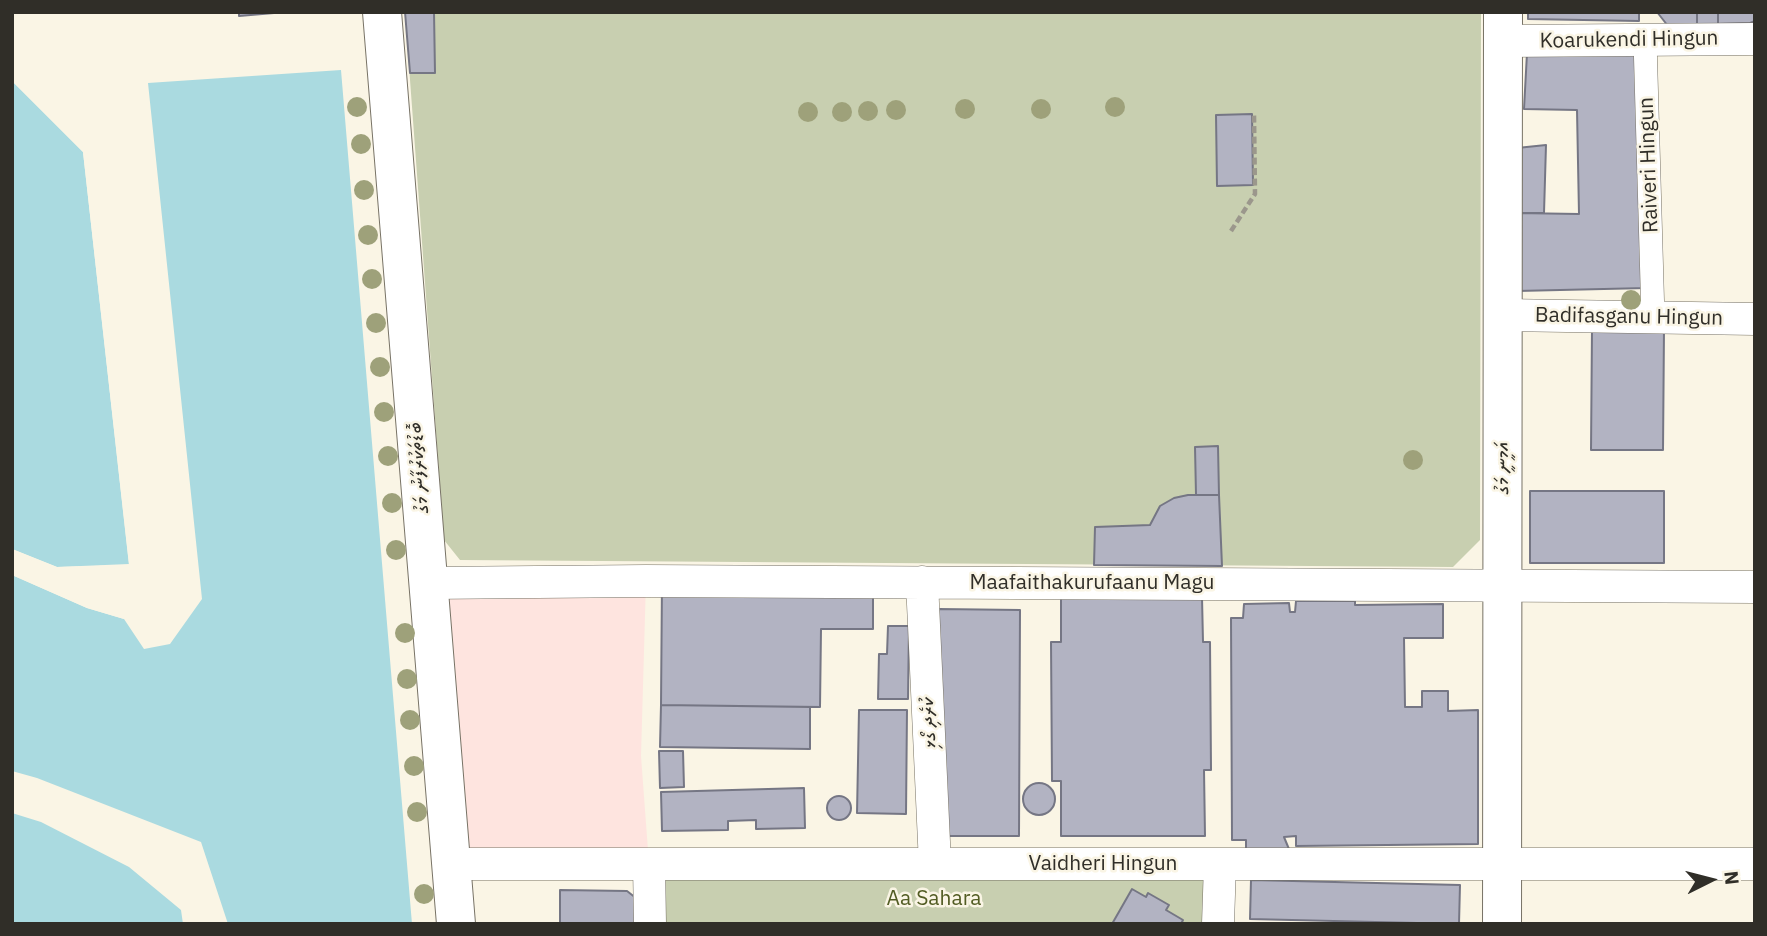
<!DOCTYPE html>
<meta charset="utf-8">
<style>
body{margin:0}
#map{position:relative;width:1767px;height:936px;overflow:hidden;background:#faf5e5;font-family:"IBM Plex Sans",sans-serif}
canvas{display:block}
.frame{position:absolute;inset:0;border:14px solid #302e28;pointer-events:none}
.north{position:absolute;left:1676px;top:845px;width:70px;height:70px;-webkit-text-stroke:5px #faf5e5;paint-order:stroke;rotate:84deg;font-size:19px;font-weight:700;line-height:28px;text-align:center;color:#302e28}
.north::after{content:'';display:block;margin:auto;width:24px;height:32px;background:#302e28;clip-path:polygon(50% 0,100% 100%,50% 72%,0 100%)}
</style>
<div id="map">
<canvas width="1767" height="936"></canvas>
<div class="frame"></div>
<div class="north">N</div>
</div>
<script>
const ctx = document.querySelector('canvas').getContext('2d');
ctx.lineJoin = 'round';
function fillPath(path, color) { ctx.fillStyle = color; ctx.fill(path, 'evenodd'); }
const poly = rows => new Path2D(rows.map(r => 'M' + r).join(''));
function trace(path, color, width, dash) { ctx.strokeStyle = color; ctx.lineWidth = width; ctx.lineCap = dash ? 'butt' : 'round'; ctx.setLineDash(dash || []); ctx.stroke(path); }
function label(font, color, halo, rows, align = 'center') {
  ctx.font = font + ' "IBM Plex Sans","Noto Sans Thaana",sans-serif'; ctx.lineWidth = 5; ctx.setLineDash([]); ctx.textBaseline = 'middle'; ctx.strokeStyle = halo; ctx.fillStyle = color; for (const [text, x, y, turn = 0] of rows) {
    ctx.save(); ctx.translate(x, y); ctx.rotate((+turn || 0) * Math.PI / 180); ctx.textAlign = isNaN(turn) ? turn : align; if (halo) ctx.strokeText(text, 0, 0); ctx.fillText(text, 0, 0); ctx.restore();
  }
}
const industrial = poly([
 [646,581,641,756,649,864,452,864,428,583]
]);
const green = poly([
 [405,12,1481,12,1480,540,1453,567,460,560,444,540],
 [659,874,1210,875,1208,924,659,924]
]);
const water = poly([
 [341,70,412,924,12,924,12,575,87,608,124,619,144,649,170,644,202,599,148,83],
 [12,81,83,152,129,565,57,567,12,549]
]);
const pier = poly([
 [12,78,87,151,132,564,126,568,57,570,12,553,12,549,57,567,129,564,83,152,12,81],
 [12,571,88,605,123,615,124,619,87,608,12,575],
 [12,771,37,778,201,842,228,924,183,924,181,910,129,867,41,822,12,813]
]);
const building = poly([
 [239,12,274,12,274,13,239,16,239,12],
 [405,12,434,12,435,73,410,73,405,12],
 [1528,12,1639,12,1639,21,1528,19,1528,12],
 [1657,12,1697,12,1697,25,1668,26,1657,12],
 [1697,12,1718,12,1718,24,1697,25,1697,12],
 [1718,12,1755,12,1755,21,1750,23,1718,24,1718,12],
 [1527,53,1642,53,1647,288,1517,291,1516,213,1579,214,1577,110,1524,109,1527,53],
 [1252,114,1253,185,1217,186,1216,115,1252,114],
 [1546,145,1544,213,1516,213,1517,148,1546,145],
 [1592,329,1664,329,1663,450,1591,450,1592,329],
 [1218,446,1219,495,1196,495,1195,447,1218,446],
 [1530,491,1664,491,1664,563,1530,563,1530,491],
 [1188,495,1219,495,1222,566,1094,565,1095,527,1150,525,1160,506,1174,498,1188,495],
 [662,582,873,585,873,629,821,629,820,707,661,705,662,582],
 [1061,597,1202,597,1203,642,1210,642,1211,770,1204,770,1205,836,1061,836,1061,781,1052,781,1051,642,1061,642,1061,597],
 [1296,601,1355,601,1355,605,1443,604,1443,638,1404,638,1405,707,1422,707,1422,691,1448,691,1448,711,1478,710,1478,844,1296,846,1296,836,1284,837,1291,854,1246,854,1246,840,1232,840,1231,618,1243,618,1244,604,1289,603,1290,612,1295,612,1296,601],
 [939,609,1020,610,1019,836,938,836,939,609],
 [888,626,909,626,908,699,878,699,879,654,887,654,888,626],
 [661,705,810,707,810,749,660,747,661,705],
 [859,710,907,710,906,814,857,813,859,710],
 [659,751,683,751,684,787,660,788,659,751],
 '1023 799a16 16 0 1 1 32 0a16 16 0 1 1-32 0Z',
 [804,788,805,828,756,829,756,820,728,821,728,830,662,831,661,792,804,788],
 '827 808a12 12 0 1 1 24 0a12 12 0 1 1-24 0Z',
 [1251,880,1460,885,1459,924,1250,919,1251,880],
 [1132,889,1146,897,1148,893,1169,905,1166,910,1183,920,1181,924,1112,924,1132,889],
 [560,890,627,891,641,902,641,924,560,924,560,890]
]);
const path = poly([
 [1231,231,1255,194,1254,114]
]);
const pedestrian = poly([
 [1645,40,1653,318]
]);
const minor = poly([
 [1503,41,1755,39],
 [1503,315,1755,319],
 [922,582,935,864],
 [428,583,646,581,1755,587],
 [452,864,1755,864],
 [649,864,650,924],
 [1218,924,1220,864]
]);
const tertiary = poly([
 [1502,924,1503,12]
]);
const primary = poly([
 [382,12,456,924]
]);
const trees = [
 [357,107],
 [1115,107],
 [965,109],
 [1041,109],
 [896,110],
 [868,111],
 [808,112],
 [842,112],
 [361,144],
 [364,190],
 [368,235],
 [372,279],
 [1631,300],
 [376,323],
 [380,367],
 [384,412],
 [388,456],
 [1413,460],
 [392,503],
 [396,550],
 [405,633],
 [407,679],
 [410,720],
 [414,766],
 [417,812],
 [424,894]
];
const streetNames = [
 ["Koarukendi Hingun",1629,40,-1],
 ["Raiveri Hingun",1649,165,-92],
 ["Badifasganu Hingun",1629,317,1],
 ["ބޮޑުތަކުރުފާނު މަގު",419,468,-95],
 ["އަމީނީ މަގު",1503,468,-90],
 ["Maafaithakurufaanu Magu",1092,583],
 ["ކުރެދި ގޯޅި",929,723,-93],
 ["Vaidheri Hingun",1103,864]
];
const parkNames = [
 ["Aa Sahara",934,899]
];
fillPath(industrial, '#fee4df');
fillPath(green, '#c8cfb0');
fillPath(water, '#aadae0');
fillPath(pier, '#faf5e5');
fillPath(building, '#b2b3c2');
trace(building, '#757684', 2);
trace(pedestrian, '#777265', 24);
trace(minor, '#777265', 33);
trace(tertiary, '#777265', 40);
trace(primary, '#777265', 40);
trace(path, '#9b978c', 4.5, [7, 3.5]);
trace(pedestrian, '#fff', 23);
trace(minor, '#fff', 32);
trace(tertiary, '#fff', 38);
trace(primary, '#fff', 38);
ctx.fillStyle = '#9ea17a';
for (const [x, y] of trees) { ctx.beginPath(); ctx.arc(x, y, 10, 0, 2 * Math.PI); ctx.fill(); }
label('21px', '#302e28', '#faf5e5', streetNames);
label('21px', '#525c23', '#faf5e5', parkNames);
</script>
